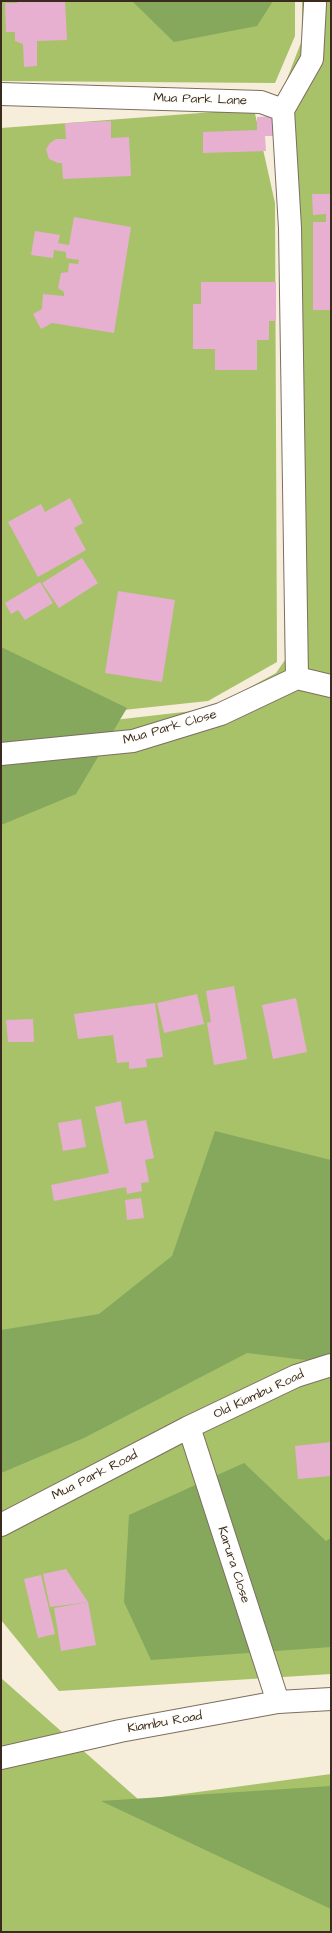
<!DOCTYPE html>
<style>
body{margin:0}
#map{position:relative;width:332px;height:1933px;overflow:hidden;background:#f7eddb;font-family:"Architects Daughter",sans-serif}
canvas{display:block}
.frame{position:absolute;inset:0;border:2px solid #3b2a1e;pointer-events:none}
</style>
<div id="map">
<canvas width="332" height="1933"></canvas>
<div class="frame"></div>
</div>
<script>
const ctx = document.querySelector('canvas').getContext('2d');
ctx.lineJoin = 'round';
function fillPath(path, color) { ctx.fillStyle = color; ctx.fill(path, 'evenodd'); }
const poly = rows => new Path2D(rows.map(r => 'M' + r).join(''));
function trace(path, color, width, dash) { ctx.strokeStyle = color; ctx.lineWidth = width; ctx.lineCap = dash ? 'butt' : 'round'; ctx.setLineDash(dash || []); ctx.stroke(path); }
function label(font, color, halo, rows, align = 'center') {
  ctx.font = font + ' "Architects Daughter",sans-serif'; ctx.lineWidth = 3; ctx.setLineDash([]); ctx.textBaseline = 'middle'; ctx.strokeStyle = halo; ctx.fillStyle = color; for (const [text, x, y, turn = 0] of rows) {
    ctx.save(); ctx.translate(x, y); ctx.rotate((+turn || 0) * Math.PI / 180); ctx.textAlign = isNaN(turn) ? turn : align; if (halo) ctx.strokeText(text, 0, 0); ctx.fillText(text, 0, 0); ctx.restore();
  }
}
const green = poly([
 [1,1,295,1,295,36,275,83,1,81],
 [302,1,331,1,331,1674,59,1691,1,1620,1,733,210,709,276,673,285,660,280,210,274,159,280,97,302,40],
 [254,109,275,203,277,662,208,701,1,723,1,128],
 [1,1678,139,1800,331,1774,331,1932,1,1932]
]);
const forest = poly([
 [132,1,273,1,257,26,174,42],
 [1,647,127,708,76,794,1,825],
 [215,1131,331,1160,331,1363,247,1353,84,1438,1,1473,1,1330,99,1314,172,1256],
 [244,1463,326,1541,331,1538,331,1647,151,1660,124,1602,129,1515],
 [331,1786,331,1909,101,1801]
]);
const building = poly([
 [17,1,65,1,67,40,37,41,37,66,24,67,23,44,15,41,15,32,6,32,5,3,17,3],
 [275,116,276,136,265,136,266,151,203,153,203,132,257,130,257,117],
 [111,121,111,138,129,137,131,176,63,179,62,163,58,163,49,159,46,149,50,143,56,139,66,139,65,123],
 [312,194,331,194,331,310,313,310,313,222,326,222,326,214,313,215],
 [74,217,131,227,114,333,52,323,41,329,33,314,42,309,43,294,64,296,64,292,58,288,61,273,68,272,69,263,78,264,79,260,66,258,66,252,54,250,53,258,31,255,35,231,60,235,58,243,69,245],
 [201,282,276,282,276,321,269,321,269,340,257,340,257,370,215,370,215,349,193,349,193,304,201,304],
 [70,498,83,523,74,528,86,550,38,577,8,522,41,504,45,512],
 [82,558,98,583,59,608,42,583],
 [40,582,53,603,25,620,18,610,11,614,5,603],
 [118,591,175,600,162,682,105,673],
 [234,986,247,1059,214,1065,207,1023,211,1022,206,991],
 [197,994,204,1024,164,1033,157,1003],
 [296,998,307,1052,273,1059,262,1005],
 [155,1003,163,1057,146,1059,147,1067,129,1069,129,1062,117,1063,113,1035,78,1039,74,1014],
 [33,1019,34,1042,8,1042,6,1020],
 [121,1101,125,1124,146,1120,154,1158,145,1160,149,1182,141,1183,142,1191,127,1194,126,1187,54,1201,51,1185,109,1173,95,1107],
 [81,1119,86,1147,63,1151,58,1123],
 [141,1198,144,1218,127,1220,125,1200],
 [331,1442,331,1476,298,1479,295,1446],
 [66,1569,88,1602,50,1607,43,1574],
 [41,1575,55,1634,38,1638,24,1579],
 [88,1602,96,1645,61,1651,54,1608]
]);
const minor = poly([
 [1,94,261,102,283,110,312,59,315,4],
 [283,110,290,228,297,678],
 [1,754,133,741,221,714,297,678,331,686],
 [189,1427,278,1702],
 [1,1525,189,1427,296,1376,331,1365]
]);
const highway = poly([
 [1,1758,120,1731,278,1702,331,1699]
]);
const streetNames = [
 ["Mua Park Lane",200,100,2],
 ["Mua Park Close",170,728,-16],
 ["Old Kiambu Road",259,1395,-25],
 ["Mua Park Road",95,1476,-27],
 ["Karura Close",233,1565,72],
 ["Kiambu Road",165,1723,-10]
];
fillPath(green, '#a7c269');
fillPath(forest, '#85a85d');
fillPath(building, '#e7b0d1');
trace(minor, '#7d6e60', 24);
trace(highway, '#7d6e60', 24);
trace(minor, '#fff', 22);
trace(highway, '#fff', 22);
label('13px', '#3b2a1e', '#fdfcf7', streetNames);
</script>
